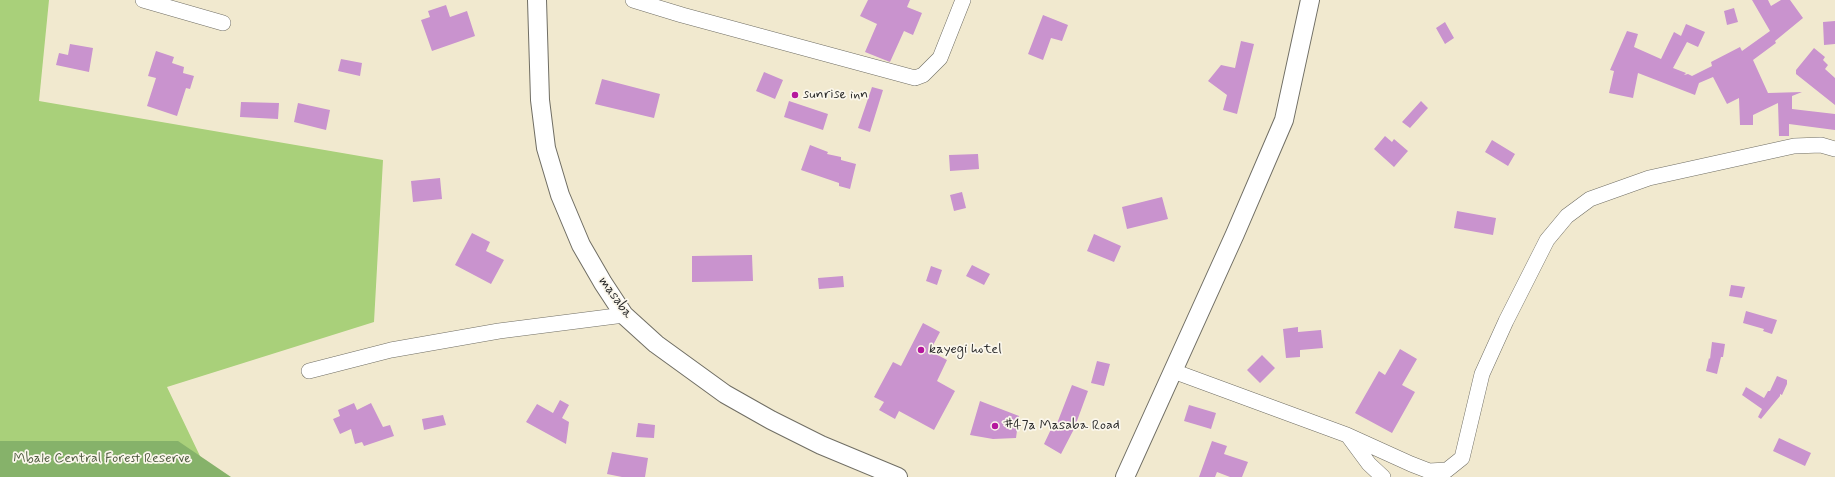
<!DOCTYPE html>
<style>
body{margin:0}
canvas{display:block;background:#f1e9cf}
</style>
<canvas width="1835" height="477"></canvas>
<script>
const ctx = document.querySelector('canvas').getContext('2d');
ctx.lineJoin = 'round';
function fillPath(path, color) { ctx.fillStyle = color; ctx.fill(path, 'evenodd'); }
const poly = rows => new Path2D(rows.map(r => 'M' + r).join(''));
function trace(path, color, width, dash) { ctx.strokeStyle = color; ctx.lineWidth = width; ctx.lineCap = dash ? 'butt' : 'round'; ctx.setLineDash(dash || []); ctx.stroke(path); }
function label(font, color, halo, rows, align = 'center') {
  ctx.font = font + ' Mynerve,sans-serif'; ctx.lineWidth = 3.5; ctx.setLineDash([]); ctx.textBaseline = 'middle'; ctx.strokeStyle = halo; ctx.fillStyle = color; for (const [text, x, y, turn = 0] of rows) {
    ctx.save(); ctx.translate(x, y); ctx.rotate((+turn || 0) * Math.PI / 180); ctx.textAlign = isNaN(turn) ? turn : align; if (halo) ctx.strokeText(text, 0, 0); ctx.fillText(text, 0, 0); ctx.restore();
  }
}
const green = poly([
 [0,0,49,0,39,101,383,160,374,322,167,387,210,477,0,477]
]);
const forest = poly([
 [0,441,178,441,231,477,0,477]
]);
const building = poly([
 [868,0,910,0,907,7,922,13,913,35,904,31,890,62,865,52,877,24,860,16],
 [1752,0,1768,0,1771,6,1781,0,1790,0,1803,18,1775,41,1776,43,1753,60,1768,93,1802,92,1792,96,1792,109,1835,114,1835,130,1789,124,1789,136,1779,136,1778,103,1753,115,1753,125,1740,125,1739,98,1727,104,1713,77,1699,83,1695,95,1638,73,1633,98,1609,93,1614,71,1610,70,1627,31,1638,34,1634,47,1661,59,1674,32,1681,36,1686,24,1705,32,1698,47,1687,42,1673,68,1686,73,1684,75,1688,74,1692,76,1712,66,1711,62,1740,47,1742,51,1770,31],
 [446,5,450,17,467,11,475,36,432,51,421,20,430,17,428,11],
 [1734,8,1738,22,1727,25,1724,11],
 [1043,15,1068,25,1062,41,1051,38,1043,60,1028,54],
 [1835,21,1835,44,1824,45,1823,22],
 [1445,22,1454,38,1445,44,1436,28],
 [1241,41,1254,44,1237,114,1223,110,1227,95,1208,81,1221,65,1235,68],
 [70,44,93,48,89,72,56,65,59,53,68,55],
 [1814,48,1825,57,1823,60,1828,65,1825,69,1835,78,1835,105,1796,74,1796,70],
 [156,51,174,57,172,63,184,67,183,73,194,76,190,89,186,88,177,116,147,106,156,78,148,76],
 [341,59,362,63,360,76,338,71],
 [764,72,783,80,775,99,756,91],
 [602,79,660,94,654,118,595,104],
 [872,87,883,90,870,132,858,128],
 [789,101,828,114,823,130,784,117],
 [1421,101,1428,108,1410,128,1402,122],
 [241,102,279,103,278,119,240,117],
 [298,103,330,110,326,130,294,122],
 [1385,136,1392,142,1394,139,1408,151,1394,167,1374,149],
 [1492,140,1515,154,1508,166,1485,152],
 [810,145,828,152,827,154,841,157,841,160,856,164,850,189,839,186,839,183,801,170],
 [978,154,979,169,950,171,949,155],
 [440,178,442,199,413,202,411,181],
 [962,192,966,208,954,211,950,195],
 [1162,197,1168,219,1127,229,1122,207],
 [1457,211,1496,218,1493,235,1454,228],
 [472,233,490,242,486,251,504,260,491,284,455,265],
 [1094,234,1121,246,1114,262,1087,251],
 [752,255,753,281,692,282,692,256],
 [972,265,990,274,984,285,966,276],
 [931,266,942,270,937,285,926,281],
 [843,276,844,287,819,289,818,278],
 [1731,285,1745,287,1742,298,1729,296],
 [1746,311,1777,320,1772,334,1763,331,1764,329,1743,323],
 [923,323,940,332,930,351,947,360,937,381,955,391,934,430,899,411,895,419,879,410,884,402,874,397,893,362,901,366],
 [1298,327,1298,332,1321,330,1323,348,1300,350,1300,357,1286,358,1283,329],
 [1712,342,1725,344,1723,357,1721,357,1717,374,1706,371,1709,358,1710,359],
 [1400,349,1417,359,1402,385,1415,392,1392,433,1355,413,1379,371,1385,375],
 [1262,355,1275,368,1260,383,1247,370],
 [1097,361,1110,364,1104,386,1091,383],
 [1777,376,1787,380,1787,384,1782,395,1780,394,1780,396,1761,419,1758,417,1762,409,1742,395,1746,387,1764,398,1768,391,1770,391],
 [1072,385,1088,391,1074,429,1061,454,1044,444,1053,425,1056,426],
 [560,400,569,405,562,418,569,422,566,444,526,422,537,404,553,413],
 [980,401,1019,416,1016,438,993,439,970,435],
 [354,403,357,410,371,403,383,427,390,425,394,436,364,446,362,442,355,444,351,429,340,434,333,419,340,416,338,410],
 [1189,405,1216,413,1211,429,1184,421],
 [443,415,446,425,424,430,422,419],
 [638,423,655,425,654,438,636,437],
 [1779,438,1811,453,1805,466,1773,451],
 [1212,441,1227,446,1224,454,1248,462,1242,477,1230,477,1217,472,1215,477,1199,477],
 [612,452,648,458,645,477,622,477,607,474]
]);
const minor = poly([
 [143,0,223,23],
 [633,0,682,15,915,78,923,75,940,58,963,0],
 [309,371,391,350,499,331,624,315],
 [1173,371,1347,435,1411,464,1429,471,1447,470,1462,458,1482,374,1506,321,1547,240,1567,216,1590,199,1649,178,1794,146,1821,145,1835,149],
 [1349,437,1369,464,1383,477]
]);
const tertiary = poly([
 [537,0,540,100,546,148,560,195,581,245,603,283,624,315,656,344,725,394,771,420,821,445,898,477],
 [1125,477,1235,234,1284,120,1310,0]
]);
const markers = [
 [795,95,4,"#b5179e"],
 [921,350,4,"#b5179e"],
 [995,426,4,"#b5179e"]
];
const poiNames = [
 ["sunrise inn",803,95],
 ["kayegi hotel",929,350],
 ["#47a Masaba Road",1003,426]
];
const streetNames = [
 ["masaba",615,298,54]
];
const parkNames = [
 ["Mbale Central Forest Reserve",102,459]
];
fillPath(green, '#a9d07a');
fillPath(forest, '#86b26a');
fillPath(building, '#c993ce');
trace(minor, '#706e64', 16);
trace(tertiary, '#706e64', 20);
trace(minor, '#fff', 15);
trace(tertiary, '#fff', 18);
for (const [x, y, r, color] of markers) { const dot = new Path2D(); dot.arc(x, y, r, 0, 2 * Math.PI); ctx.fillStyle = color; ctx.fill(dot); trace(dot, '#fbf7ec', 1.5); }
label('14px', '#2b2b2b', '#fbf7ec', poiNames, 'left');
label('14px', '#2b2b2b', '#fbf7ec', streetNames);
label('14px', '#515d43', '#fbf7ec', parkNames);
</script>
